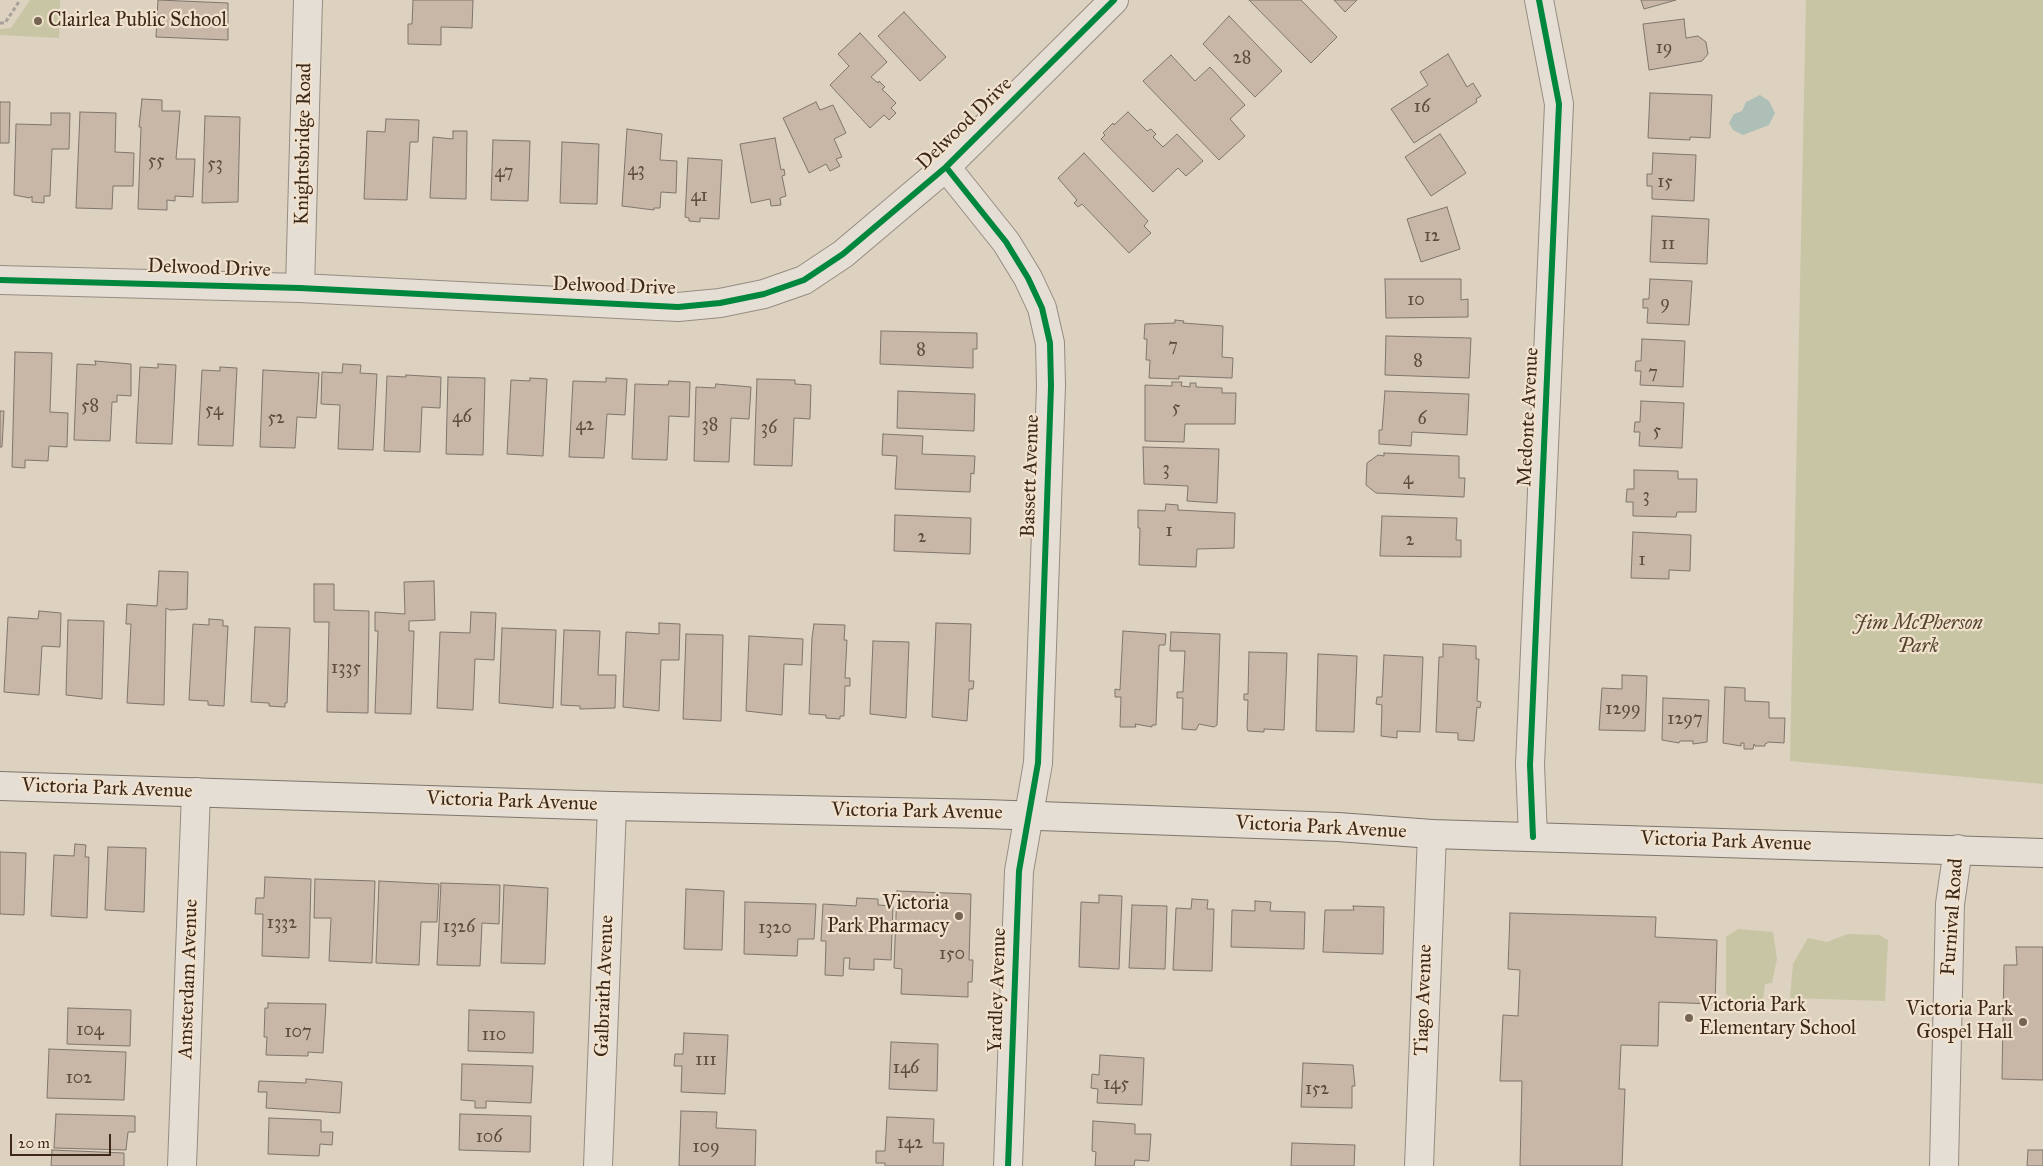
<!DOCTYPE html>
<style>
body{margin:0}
#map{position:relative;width:2043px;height:1166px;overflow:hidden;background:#ddd1c0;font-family:"IM FELL Great Primer",serif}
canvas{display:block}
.scale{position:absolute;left:10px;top:1134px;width:101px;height:22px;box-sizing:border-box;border:2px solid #3e2919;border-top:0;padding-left:6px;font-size:15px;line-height:18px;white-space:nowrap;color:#3e2919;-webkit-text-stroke:4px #f1e2ce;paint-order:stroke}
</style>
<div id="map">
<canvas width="2043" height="1166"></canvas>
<div class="scale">20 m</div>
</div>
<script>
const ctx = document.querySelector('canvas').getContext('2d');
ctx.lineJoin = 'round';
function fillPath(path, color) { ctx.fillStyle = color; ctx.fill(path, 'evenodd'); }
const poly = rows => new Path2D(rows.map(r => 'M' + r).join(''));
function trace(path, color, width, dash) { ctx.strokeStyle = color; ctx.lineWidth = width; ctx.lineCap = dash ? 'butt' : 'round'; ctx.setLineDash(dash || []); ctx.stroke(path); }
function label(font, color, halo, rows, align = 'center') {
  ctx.font = font + ' "IM FELL Great Primer",serif'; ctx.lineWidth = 4.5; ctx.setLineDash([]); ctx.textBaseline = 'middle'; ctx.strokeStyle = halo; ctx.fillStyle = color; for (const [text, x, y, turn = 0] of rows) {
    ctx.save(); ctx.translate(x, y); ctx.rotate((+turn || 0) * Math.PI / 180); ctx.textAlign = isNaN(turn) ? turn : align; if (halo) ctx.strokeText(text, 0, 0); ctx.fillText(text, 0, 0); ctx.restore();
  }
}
const green = poly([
 [30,0,60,0,59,38,0,35,0,29,11,28],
 [1806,0,2043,0,2043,784,1790,761],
 [1738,929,1773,932,1777,959,1772,983,1765,984,1763,1000,1734,1002,1726,994,1726,937],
 [1848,934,1879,935,1888,940,1885,1001,1790,998,1793,964,1808,938,1827,942]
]);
const water = poly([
 [1760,95,1769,101,1775,113,1769,125,1743,135,1733,130,1729,123,1734,114,1742,111,1746,102]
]);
const building = poly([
 [158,0,228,3,228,40,156,37,158,0],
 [413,0,473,0,472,28,441,27,441,45,408,44,408,24,412,24,413,0],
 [1249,0,1301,0,1337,37,1311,63,1249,0],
 [1334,0,1357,0,1345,12,1334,0],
 [1641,0,1676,0,1644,9,1641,0],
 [904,12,946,57,920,81,878,36,904,12],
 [1229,16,1282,71,1255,97,1203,44,1229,16],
 [1684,19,1686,38,1698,36,1706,42,1708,54,1702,61,1649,70,1643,24,1684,19],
 [860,33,887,62,871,77,878,83,879,81,885,87,882,89,896,103,891,108,896,113,889,120,884,115,870,128,830,85,849,66,838,54,860,33],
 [1448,54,1467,87,1473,83,1481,96,1476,99,1477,102,1414,143,1391,109,1428,85,1420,72,1448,54],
 [1171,55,1195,81,1210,67,1245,105,1230,119,1245,136,1219,160,1143,81,1171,55],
 [1650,93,1712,95,1710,138,1690,137,1690,140,1648,138,1650,93],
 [142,99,162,100,162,111,180,111,176,159,195,159,193,197,175,196,175,201,167,200,167,210,138,209,141,127,139,127,142,99],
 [0,102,10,102,9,143,0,143,0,102],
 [816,102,820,110,833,105,846,133,834,139,842,157,836,159,840,166,830,171,826,164,809,173,783,118,816,102],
 [80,112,116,113,115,152,134,153,133,186,113,186,112,209,76,208,80,112],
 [1128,112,1147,131,1151,129,1156,134,1153,137,1163,147,1177,134,1203,161,1186,176,1178,168,1153,192,1101,139,1105,135,1103,133,1113,123,1114,125,1128,112],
 [51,113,70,113,69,149,52,149,50,196,44,196,44,203,32,202,32,196,30,198,14,195,16,124,51,125,51,113],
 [205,116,240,117,238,202,202,203,205,116],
 [386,119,419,120,418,142,410,142,407,200,364,199,367,131,385,132,386,119],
 [627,129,662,134,660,160,677,161,676,193,661,192,660,208,654,208,654,210,622,206,627,129],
 [453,131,467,131,466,199,430,198,433,137,453,139,453,131],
 [1440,134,1466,173,1431,196,1405,157,1440,134],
 [775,138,781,170,784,169,785,175,782,176,786,196,780,198,781,205,771,206,770,199,751,203,740,144,775,138],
 [493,140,530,141,528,201,491,200,493,140],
 [562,142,599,144,597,204,560,203,562,142],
 [1084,153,1148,221,1144,226,1151,233,1129,253,1082,204,1078,207,1074,203,1077,200,1058,178,1084,153],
 [1653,153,1696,155,1694,201,1652,199,1652,186,1647,186,1647,174,1652,174,1653,153],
 [688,158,722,160,719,219,700,218,700,222,689,221,689,218,685,217,688,158],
 [1447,207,1460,249,1421,262,1407,219,1447,207],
 [1652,216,1709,219,1707,264,1650,262,1652,216],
 [1385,279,1461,279,1461,300,1468,299,1468,317,1386,318,1385,279],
 [1650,279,1692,281,1689,325,1647,323,1648,308,1643,308,1643,299,1649,299,1650,279],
 [1175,320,1184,321,1183,323,1223,326,1222,357,1233,358,1232,378,1179,376,1179,379,1149,378,1150,360,1146,360,1147,339,1144,339,1145,324,1175,323,1175,320],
 [881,331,977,333,977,349,973,349,973,368,880,364,881,331],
 [1386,336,1471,338,1469,378,1385,375,1386,336],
 [1642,339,1685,341,1683,387,1640,385,1641,371,1635,371,1636,361,1641,361,1642,339],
 [15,352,52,353,50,412,68,413,67,447,49,446,48,461,25,460,25,468,12,467,15,352],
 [95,361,131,364,131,396,117,395,117,402,112,402,110,441,74,440,77,364,96,365,95,361],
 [158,364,176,365,172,444,136,443,140,367,158,368,158,364],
 [343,364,361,365,360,373,377,374,373,450,338,449,340,405,321,404,322,372,342,373,343,364],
 [220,367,237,368,233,446,198,445,202,370,220,371,220,367],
 [263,370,319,373,316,418,297,417,295,448,260,447,263,370],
 [406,375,441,377,440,408,422,407,420,452,384,451,387,376,406,377,406,375],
 [448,377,485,378,483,455,446,454,448,377],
 [530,378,547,379,543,456,507,454,511,380,530,381,530,378],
 [606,378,627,379,625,415,607,414,604,458,569,457,573,381,606,382,606,378],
 [757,379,795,380,795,384,811,385,810,419,794,418,792,466,754,465,757,379],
 [669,381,690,382,689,417,669,416,667,460,632,459,635,384,668,385,669,381],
 [1172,382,1182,382,1181,386,1190,387,1190,383,1196,383,1196,387,1222,388,1222,393,1236,393,1235,424,1185,424,1184,442,1145,441,1145,385,1172,386,1172,382],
 [716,384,751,387,749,419,731,418,729,462,694,461,696,387,715,388,716,384],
 [898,391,975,394,974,431,897,428,898,391],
 [1385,391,1469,394,1467,435,1412,432,1411,446,1379,444,1379,430,1382,430,1385,391],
 [1641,401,1684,403,1682,448,1639,446,1640,432,1634,432,1635,422,1640,422,1641,401],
 [0,411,4,411,2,447,0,447,0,411],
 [883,434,923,436,922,454,975,456,974,474,971,473,970,492,895,489,897,456,882,455,883,434],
 [1143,447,1219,449,1217,503,1187,501,1188,486,1144,484,1143,447],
 [1384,453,1459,456,1459,478,1465,478,1464,497,1376,493,1366,485,1367,463,1378,455,1384,456,1384,453],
 [1634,470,1678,471,1678,479,1697,479,1696,512,1677,512,1676,517,1633,516,1633,502,1626,502,1627,489,1634,489,1634,470],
 [1166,504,1178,505,1178,510,1235,513,1234,548,1197,549,1196,567,1139,565,1140,528,1138,528,1138,510,1165,511,1166,504],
 [895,515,971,518,970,554,894,551,895,515],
 [1382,516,1457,518,1456,540,1461,540,1461,557,1380,556,1382,516],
 [1633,532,1691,535,1690,571,1669,570,1669,579,1631,578,1633,532],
 [159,571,188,572,187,609,170,610,166,608,164,705,127,703,131,624,126,624,127,604,157,606,159,571],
 [434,581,435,620,409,621,409,631,414,631,411,714,375,713,378,631,375,631,375,612,405,614,404,582,434,581],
 [314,584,334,584,334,610,369,611,368,713,327,712,329,622,314,622,314,584],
 [39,611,61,613,60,647,42,646,39,695,4,692,8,617,38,619,39,611],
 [471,612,496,613,494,660,475,659,473,710,437,708,440,632,470,633,471,612],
 [209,619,223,620,223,626,228,626,224,706,208,705,208,701,189,700,193,624,209,625,209,619],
 [68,620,104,621,102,699,66,695,68,620],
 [659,623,680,624,679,660,661,660,659,711,623,707,626,632,659,634,659,623],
 [936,623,971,624,969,681,974,681,973,689,969,689,967,721,932,717,936,623],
 [814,624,845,625,844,640,847,640,845,678,850,678,850,686,845,686,844,716,840,716,840,719,826,718,826,715,809,714,812,638,814,624],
 [255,627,290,628,287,703,285,703,285,707,269,706,269,703,251,702,255,627],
 [502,628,556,630,553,708,499,703,502,628],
 [564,630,600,631,598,675,616,675,615,708,580,709,580,706,561,705,564,630],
 [1123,631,1166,634,1165,645,1159,645,1156,725,1152,725,1152,727,1135,724,1136,727,1120,727,1121,697,1115,697,1115,689,1120,690,1123,631],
 [1171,632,1220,634,1217,725,1214,727,1199,724,1196,730,1182,729,1183,698,1177,698,1177,692,1183,692,1185,651,1170,651,1171,632],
 [686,634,723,635,721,721,683,719,686,634],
 [749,636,803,639,802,665,784,664,782,715,746,711,749,636],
 [873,641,909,642,906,718,870,714,873,641],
 [1443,644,1476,646,1476,659,1479,659,1477,701,1481,702,1480,708,1477,707,1474,741,1458,740,1458,733,1436,732,1439,657,1443,657,1443,644],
 [1249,652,1287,653,1284,730,1264,729,1264,732,1248,731,1247,728,1248,700,1244,700,1244,694,1248,694,1249,652],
 [1318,654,1357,656,1354,732,1316,731,1318,654],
 [1384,655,1423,657,1420,732,1397,731,1397,738,1381,736,1382,705,1376,704,1377,697,1382,697,1384,655],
 [1622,675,1647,676,1645,731,1599,730,1602,688,1622,689,1622,675],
 [1725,687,1745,688,1745,701,1769,702,1769,718,1785,718,1784,743,1769,742,1765,744,1765,746,1755,746,1754,744,1753,749,1744,749,1744,743,1741,743,1741,746,1723,743,1725,687],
 [1663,698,1709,700,1707,742,1693,744,1693,741,1680,741,1679,743,1662,740,1663,698],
 [75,844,86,845,85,857,89,857,87,918,51,916,54,855,74,856,75,844],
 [108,847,146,848,144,912,105,910,108,847],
 [0,852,26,853,24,915,0,914,0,852],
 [265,877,311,879,309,958,262,956,263,914,255,914,256,898,264,898,265,877],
 [315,879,375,881,372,963,329,961,331,918,314,918,315,879],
 [379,881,439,884,437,922,421,922,419,965,376,963,379,881],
 [441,883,500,885,499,924,482,923,480,966,437,965,441,883],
 [504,885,548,888,545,964,501,963,504,885],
 [686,889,724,891,722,950,684,949,686,889],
 [897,891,971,894,969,960,973,960,972,982,968,982,968,997,901,994,902,969,894,968,897,891],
 [1099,895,1122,896,1119,969,1079,967,1081,902,1099,903,1099,895],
 [857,898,878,899,878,905,893,906,891,960,874,959,874,970,849,969,850,958,844,958,843,976,825,975,826,941,821,941,823,904,856,906,857,898],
 [1192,899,1208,900,1207,909,1214,909,1212,971,1173,970,1176,908,1191,909,1192,899],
 [1255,901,1271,902,1270,911,1305,912,1304,949,1231,947,1232,910,1255,911,1255,901],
 [745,902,816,904,814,939,798,939,797,956,744,954,745,902],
 [1132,905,1167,906,1165,969,1129,968,1132,905],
 [1353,906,1384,907,1383,954,1323,952,1325,910,1354,910,1353,906],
 [1510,913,1656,917,1655,937,1717,940,1715,1004,1659,1002,1658,1046,1621,1045,1619,1089,1625,1089,1622,1166,1520,1166,1522,1081,1500,1081,1503,1015,1518,1016,1520,970,1508,969,1510,913],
 [2016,947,2043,947,2043,1080,2002,1079,2004,965,2017,965,2016,947],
 [268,1003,326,1004,323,1053,308,1052,308,1056,266,1055,267,1037,264,1037,265,1008,268,1008,268,1003],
 [68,1008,131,1010,130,1046,67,1044,68,1008],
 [469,1010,534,1012,533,1053,468,1051,469,1010],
 [684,1033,728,1035,725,1094,681,1092,682,1066,674,1066,675,1054,683,1054,684,1033],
 [891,1042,938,1044,937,1091,889,1089,891,1042],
 [49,1049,126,1052,124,1100,47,1098,49,1049],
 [1100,1055,1144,1058,1142,1105,1097,1103,1098,1089,1091,1088,1092,1074,1099,1075,1100,1055],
 [1303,1063,1353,1065,1355,1086,1352,1086,1352,1108,1301,1107,1303,1063],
 [462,1064,533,1066,531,1103,486,1101,486,1108,475,1108,475,1101,461,1100,462,1064],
 [306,1079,342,1082,340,1113,266,1108,267,1092,258,1092,259,1081,306,1083,306,1079],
 [681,1111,717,1112,716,1128,756,1130,755,1166,679,1166,681,1111],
 [56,1114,135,1116,135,1132,128,1132,126,1150,54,1148,56,1114],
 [460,1114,531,1116,530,1152,459,1150,460,1114],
 [887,1117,934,1119,933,1143,944,1143,943,1166,885,1166,885,1163,876,1163,876,1151,885,1151,887,1117],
 [269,1118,321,1120,321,1132,333,1132,332,1145,320,1144,319,1156,268,1154,269,1118],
 [1093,1121,1135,1124,1135,1134,1151,1134,1149,1161,1135,1160,1134,1166,1095,1166,1096,1152,1092,1151,1093,1121],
 [1292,1143,1355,1145,1354,1166,1291,1166,1292,1143],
 [52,1150,124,1153,124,1166,51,1166,52,1150],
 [2028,1150,2043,1150,2043,1166,2027,1166,2028,1150]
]);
const path = poly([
 [0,23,5,23,20,0]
]);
const street = poly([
 [946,167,1006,242,1028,278,1042,308,1050,343,1051,386,1038,763,1019,871,1008,1166],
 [0,280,300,288,678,307,720,303,764,294,804,280,843,254,946,167,1114,0],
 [300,288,308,0],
 [1533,837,1530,765,1559,104,1539,0],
 [182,1166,196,792],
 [598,1166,612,806],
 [1419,1166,1432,834],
 [1944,1166,1950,904,1958,849]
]);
const secondary = poly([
 [0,786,612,806,985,814,1338,827,1432,834,2043,853]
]);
const cycleway = poly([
 [946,167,1006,242,1028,278,1042,308,1050,343,1051,386,1038,763,1019,871,1008,1166],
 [0,280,300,288,678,307,720,303,764,294,804,280,843,254,946,167,1114,0],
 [1533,837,1530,765,1559,104,1539,0]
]);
const markers = [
 [38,21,5,"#766453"],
 [959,916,5,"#766453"],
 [1689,1018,5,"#766453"],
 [2023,1022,5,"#766453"]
];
const numberNames = [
 ["19",1664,49],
 ["28",1242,59],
 ["16",1422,108],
 ["55",156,162],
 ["53",215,165],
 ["43",636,171],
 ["47",504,173],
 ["15",1665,183],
 ["41",699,197],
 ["12",1432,237],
 ["11",1668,245],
 ["10",1416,301],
 ["9",1665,304],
 ["7",1173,347],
 ["8",921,351],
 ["8",1418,362],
 ["7",1653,374],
 ["58",90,407],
 ["5",1176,409],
 ["54",214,411],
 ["46",462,418],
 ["52",276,419],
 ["6",1422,420],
 ["42",585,426],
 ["38",710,426],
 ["36",769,429],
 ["5",1657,432],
 ["3",1166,470],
 ["4",1408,480],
 ["3",1646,497],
 ["1",1169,532],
 ["2",922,538],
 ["2",1410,541],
 ["1",1642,561],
 ["1335",346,669],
 ["1299",1623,710],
 ["1297",1685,720],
 ["1332",282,924],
 ["1326",459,928],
 ["1320",775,929],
 ["150",952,955],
 ["104",90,1031],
 ["107",298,1033],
 ["110",494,1036],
 ["111",706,1061],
 ["146",906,1069],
 ["102",79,1079],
 ["145",1116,1085],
 ["152",1317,1090],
 ["106",489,1138],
 ["142",910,1144],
 ["109",706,1148]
];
const poiNames = [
 ["Clairlea Public School",48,21],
 ["Victoria",949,904,"right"],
 ["Park Pharmacy",949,927,"right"],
 ["Victoria Park",1699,1006],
 ["Elementary School",1699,1029],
 ["Victoria Park",2013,1010,"right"],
 ["Gospel Hall",2013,1033,"right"]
];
const streetNames = [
 ["Delwood Drive",965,124,-44],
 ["Knightsbridge Road",304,144,-89],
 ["Delwood Drive",209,269,2],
 ["Delwood Drive",614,287,2],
 ["Medonte Avenue",1529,417,-87],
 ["Bassett Avenue",1031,476,-88],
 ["Victoria Park Avenue",107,789,2],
 ["Victoria Park Avenue",512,802,2],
 ["Victoria Park Avenue",917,812,1],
 ["Victoria Park Avenue",1321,828,3],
 ["Victoria Park Avenue",1726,842,2],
 ["Furnival Road",1953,917,-86],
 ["Amsterdam Avenue",189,979,-88],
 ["Galbraith Avenue",605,986,-88],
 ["Yardley Avenue",998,990,-88],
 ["Tiago Avenue",1424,1000,-88]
];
const parkNames = [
 ["Jim McPherson",1918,624],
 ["Park",1918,647]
];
fillPath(green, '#c8c5a4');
fillPath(water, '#adbfb6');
fillPath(building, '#c8b6a7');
trace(building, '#7f766b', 1);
trace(street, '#968c81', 30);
trace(secondary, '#7f766b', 30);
trace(path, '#a7a198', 3, [4, 2.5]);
trace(street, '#e5ded5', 28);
trace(secondary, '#e5ded5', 28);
trace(cycleway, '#00873e', 6);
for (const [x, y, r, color] of markers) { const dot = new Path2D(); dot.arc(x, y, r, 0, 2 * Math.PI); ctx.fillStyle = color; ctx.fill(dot); trace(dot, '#f1e2ce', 2); }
label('18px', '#604c3c', null, numberNames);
label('20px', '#3e2919', '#f1e2ce', poiNames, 'left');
label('20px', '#3e2919', '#f1e2ce', streetNames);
label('italic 20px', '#564630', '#f1e2ce', parkNames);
</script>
